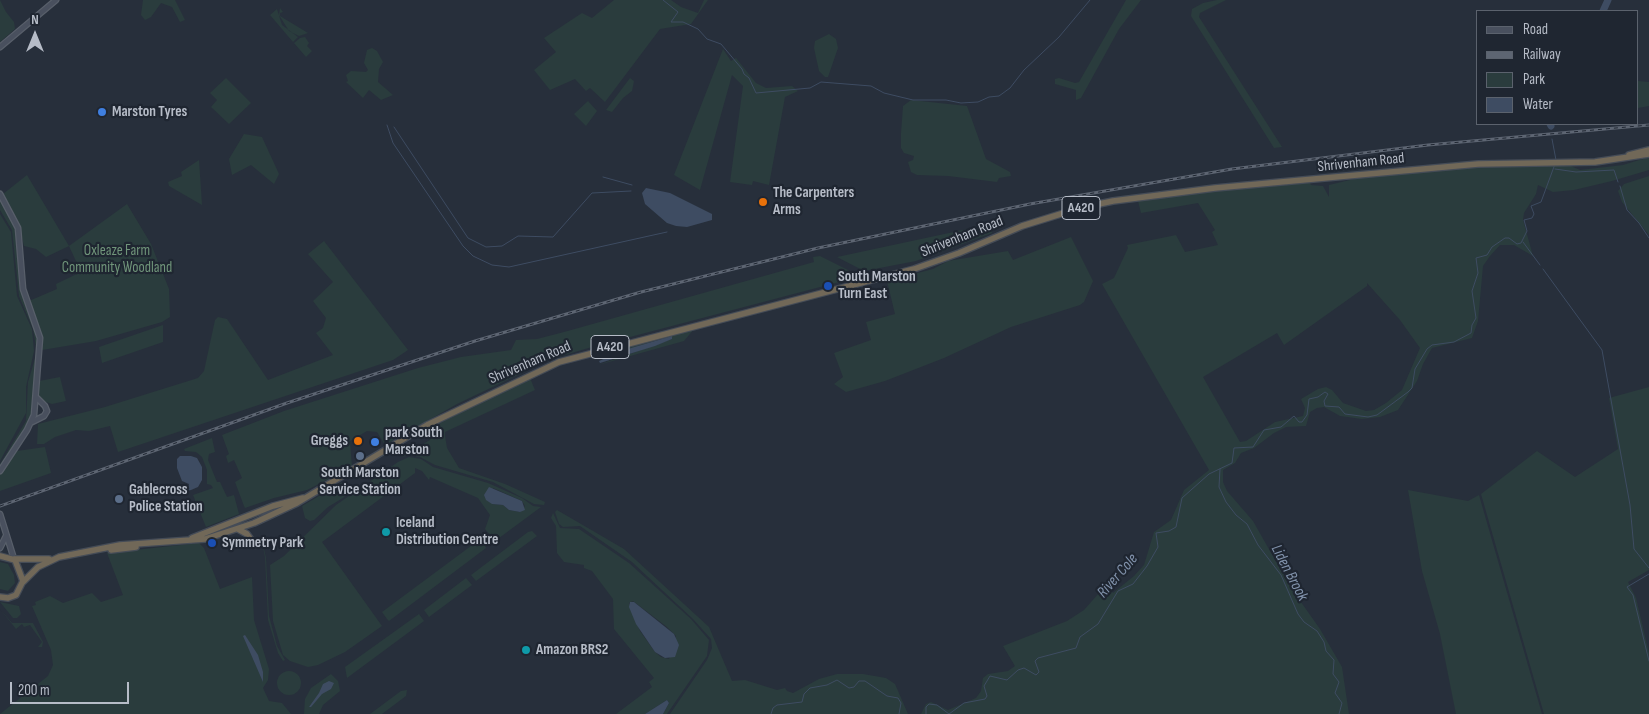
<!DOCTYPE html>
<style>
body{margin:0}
#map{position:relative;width:1649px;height:714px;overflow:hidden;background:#272f3b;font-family:"Sofia Sans Condensed",sans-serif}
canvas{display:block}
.legend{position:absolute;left:1476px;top:10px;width:162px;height:115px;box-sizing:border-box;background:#1f2631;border:1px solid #5b626d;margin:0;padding:6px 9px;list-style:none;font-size:15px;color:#b6bcc7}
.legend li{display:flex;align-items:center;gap:10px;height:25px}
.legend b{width:25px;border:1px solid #5b626d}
.north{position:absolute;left:10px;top:10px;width:50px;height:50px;-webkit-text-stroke:4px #1f2631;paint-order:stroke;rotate:0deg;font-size:14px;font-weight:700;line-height:20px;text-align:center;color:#b6bcc7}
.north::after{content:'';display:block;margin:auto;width:18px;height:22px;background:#b6bcc7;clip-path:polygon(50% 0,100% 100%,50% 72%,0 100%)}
.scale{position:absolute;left:10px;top:682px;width:119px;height:22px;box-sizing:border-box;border:2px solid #b6bcc7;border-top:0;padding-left:6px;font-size:15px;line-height:18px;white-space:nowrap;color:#b6bcc7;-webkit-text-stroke:4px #1f2631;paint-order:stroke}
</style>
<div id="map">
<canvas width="1649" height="714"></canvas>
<ul class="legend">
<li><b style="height:6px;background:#49505e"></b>Road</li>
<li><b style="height:6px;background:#5d6572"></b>Railway</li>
<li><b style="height:14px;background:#2a3c3d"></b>Park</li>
<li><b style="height:14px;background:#3e4c62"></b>Water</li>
</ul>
<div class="north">N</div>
<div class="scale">200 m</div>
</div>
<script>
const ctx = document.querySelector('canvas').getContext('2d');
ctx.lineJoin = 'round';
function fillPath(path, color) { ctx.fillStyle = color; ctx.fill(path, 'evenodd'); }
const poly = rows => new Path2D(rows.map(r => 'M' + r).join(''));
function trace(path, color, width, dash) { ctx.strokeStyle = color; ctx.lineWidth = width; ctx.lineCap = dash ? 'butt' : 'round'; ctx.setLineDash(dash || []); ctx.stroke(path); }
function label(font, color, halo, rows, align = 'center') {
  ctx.font = font + ' "Sofia Sans Condensed",sans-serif'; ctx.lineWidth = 4.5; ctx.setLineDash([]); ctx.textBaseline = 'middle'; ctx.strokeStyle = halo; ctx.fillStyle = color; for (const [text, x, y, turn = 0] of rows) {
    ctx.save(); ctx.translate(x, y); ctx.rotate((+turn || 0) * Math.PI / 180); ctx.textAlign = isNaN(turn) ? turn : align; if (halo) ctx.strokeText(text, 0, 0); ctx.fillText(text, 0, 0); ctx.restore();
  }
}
const green = poly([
 [0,0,6,12,14,22,15,29,0,42],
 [143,0,175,0,185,20,180,22,172,7,161,3,151,17,145,20,141,15],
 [614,0,671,0,681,7,698,13,704,0,708,0,691,24,660,29,605,102,590,88,586,91,575,79,550,90,534,70,556,52,544,38,582,13,592,18],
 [1126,0,1141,0,1119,29,1081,98,1076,100,1076,90,1055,84,1055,79,1059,78,1075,83,1079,82],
 [1217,0,1226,0,1200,13,1199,17,1282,147,1274,148,1191,16,1192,9,1203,3],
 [280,8,283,12,280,13,280,16,308,33,299,36,289,31,279,15],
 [277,9,282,25,298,37,293,42,270,15],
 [829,34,836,39,838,48,828,77,825,77,819,71,814,48,815,41],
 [305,37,309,43,307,46,312,51,306,57,294,43,300,38],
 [372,48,377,51,383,62,379,69,378,82,393,95,381,100,369,90,363,98,346,82,348,81,346,75,351,71,366,72,368,70,364,63,367,50],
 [723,49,731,61,736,58,756,83,766,88,792,86,798,91,785,97,769,185,753,181,752,185,730,182,743,86,732,75,700,190,674,175],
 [226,78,251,103,229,124,211,107,217,100,210,93],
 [630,78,634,81,632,91,623,98,612,112,606,110],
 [1638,81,1649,82,1649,106,1638,108],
 [911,100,967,106,986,159,1010,172,1011,176,999,178,997,182,948,176,917,175,911,172,908,162,913,160,914,156,904,153,901,148,901,133,903,106],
 [588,101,597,111,586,126,574,114],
 [244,134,262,137,279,174,274,184,251,165,232,175,229,159],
 [1649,157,1649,170,1612,181,1574,190,1553,192,1538,185,1536,194,1524,213,1523,220,1533,256,1514,245,1500,245,1490,256,1483,266,1478,321,1472,338,1432,348,1423,364,1417,381,1398,410,1380,417,1362,419,1340,416,1324,407,1317,408,1310,412,1306,426,1286,427,1274,433,1254,448,1241,453,1235,463,1223,470,1223,482,1227,491,1253,521,1291,588,1320,629,1342,667,1349,714,921,714,926,704,931,702,948,710,976,698,981,691,983,678,988,674,1008,671,1015,666,1003,646,1067,621,1084,610,1107,584,1113,593,1134,576,1144,565,1154,532,1171,520,1184,490,1209,470,1102,284,1114,278,1128,248,1127,245,1176,235,1185,252,1218,245,1212,232,1215,230,1198,203,1141,213,1138,201,1214,191,1310,183,1311,185,1323,186,1329,197,1329,185,1358,178,1477,166,1571,166,1580,170,1623,165],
 [1367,283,1400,320,1420,348,1402,390,1386,403,1374,410,1366,411,1343,403,1332,390,1326,387,1318,389,1301,399,1305,408,1303,416,1275,422,1246,441,1240,442,1203,377,1277,333,1284,345,1367,286],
 [199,160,202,205,169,186,168,182,182,176,181,172],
 [27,175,69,246,127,204,151,244,169,289,170,317,162,322,96,341,42,350,42,334,29,301,57,289,56,284,81,272,69,246,46,257,36,249,24,246,18,221,3,194],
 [1649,176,1649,235,1622,202,1618,191,1624,184],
 [0,198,16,230,21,289,38,339,37,353,33,329,19,296,12,230,0,210],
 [0,214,11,232,17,296,32,329,34,351,26,387,26,413,0,461],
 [991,224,992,233,916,261,864,271,837,257],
 [1071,237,1093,281,1084,302,1080,305,1011,327,944,358,885,381,846,392,834,384,843,377,834,353,871,340,866,322,895,314,887,281,933,269,948,261,1008,251,1013,260],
 [324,241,408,350,393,360,118,452,110,426,89,431,76,430,55,437,44,444,37,444,38,424,105,407,198,378,204,371,215,320,218,317,227,319,268,380,333,355,316,333,323,328,326,318,313,301,333,282,308,254],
 [820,256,848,270,853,274,843,281,592,347,551,359,457,404,385,445,377,432,367,431,350,441,352,467,307,490,274,498,245,508,244,506,235,482,242,478,234,460,228,463,226,456,229,454,222,435,284,411,418,368,461,357,511,350,516,340,537,339,564,332,814,262,813,257],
 [163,325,163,342,102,363,99,347],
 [694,329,684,341,598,365,672,339,661,339,605,358,605,350],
 [36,355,38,356,31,415,26,428,0,467,0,464,26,421,28,382],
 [60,377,66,401,52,404,43,401,39,395,39,381],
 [530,378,535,390,445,432,445,436,447,448,459,468,505,484,545,502,544,505,534,504,493,482,435,465,420,457,410,455,401,457,430,440,426,430],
 [1649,387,1649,570,1628,582,1636,598,1649,653,1649,714,1544,714,1481,494,1537,451,1575,477,1618,449,1609,398],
 [212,438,215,452,209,454,208,460,217,482,220,482,227,497,234,495,239,514,206,527,193,495,213,488,211,485,207,484,207,470,202,457,196,452,185,451,184,449],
 [45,447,51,473,0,491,0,475,17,451],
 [409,457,421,459,433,467,488,483,522,498,533,506,541,507,495,541,485,529,490,515,478,498,430,477,429,480,422,471,415,468,415,473,322,542,382,626,345,652,318,665,308,667,290,661,283,655,273,621,270,565,284,556,336,505,398,462],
 [493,488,522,501,525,506,520,512,509,510,503,505,492,504],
 [343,482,346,496,328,507,314,520,310,521,305,518,302,506],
 [1408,490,1468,501,1479,495,1542,714,1456,714,1440,634,1422,571],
 [557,510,624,549,709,627,732,681,745,680,777,690,785,688,787,691,793,693,819,679,837,674,863,674,886,678,895,684,908,714,670,714,707,660,712,648,711,639,693,619,632,562,580,526,563,527,559,524,555,512],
 [553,513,560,528,579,529,629,563,691,619,709,640,707,656,667,714,663,714,669,703,667,700,645,714,616,714,652,687,649,682,654,678,614,629,613,599,592,571,584,568,584,565,564,562,557,553,556,526,551,518],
 [633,601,667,627,676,636,669,659,661,657,655,652,640,631,629,603],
 [532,531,537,536,476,581,471,575,528,532],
 [260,532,266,558,269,616,277,646,285,660,283,661,278,653,268,620,265,557],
 [479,540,483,541,486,548,389,621,387,619,382,612],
 [199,543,204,548,220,589,252,577,254,620,269,669,268,680,263,688,269,701,282,703,291,714,0,714,48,676,53,665,51,650,32,606,36,605,35,602,50,596,63,603,92,593,101,602,123,595,107,553],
 [0,562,8,564,14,575,15,583,8,591,0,589],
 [466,578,472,585,429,617,424,610],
 [0,602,19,606,21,614,17,618,13,618],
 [0,609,12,623,33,623,43,642,42,647,38,647,42,642,30,625,24,627,22,624,16,629],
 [419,614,424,621,347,678,345,667],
 '277 683a12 12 0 1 1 24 0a12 12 0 1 1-24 0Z',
 [331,674,338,681,340,691,323,705,319,714,304,714,305,699,311,688],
 [407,690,406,696,382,714,370,714,401,691]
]);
const water = poly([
 [646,188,670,193,712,214,712,220,687,227,676,226,667,223,645,204,642,193],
 [672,336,672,339,655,346,600,363,599,361,621,351],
 [180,456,191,456,197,458,202,467,202,480,198,487,191,490,187,491,189,484,182,481,177,468,177,459],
 [489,487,522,501,525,510,520,512,509,510,503,505,492,504,486,500,484,495],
 [630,602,634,602,674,634,679,645,675,657,665,658,655,652,636,624,629,607],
 [245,635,258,655,263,672,263,682,243,636],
 [329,681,334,683,331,689,322,694,311,707,309,707,319,693,323,684],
 [667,700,669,703,663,714,645,714]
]);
const stream = poly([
 [663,0,678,12,671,22,683,22,698,29,707,39,721,44,742,69,744,74,749,78,756,93,810,88,821,82,871,86,884,93,913,100,946,100,961,103,978,102,989,97,999,96,1010,88,1024,70,1059,37,1090,0],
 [387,125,393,143,463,246,473,256,492,265,509,267,667,232],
 [394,127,468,238,486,247,502,246,518,236,553,237,592,193,631,191],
 [1552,139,1556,160],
 [1555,169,1576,172,1614,170,1618,182],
 [603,177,632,185],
 [1620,186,1627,210,1639,223,1649,238],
 [1523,242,1540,265],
 [1543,269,1602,350,1630,505,1634,549,1649,568],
 [1220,469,1219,487,1226,502,1236,515,1247,524,1258,545,1281,575,1298,614,1304,622,1317,631,1324,642,1326,651,1334,660,1333,674,1339,682,1335,693,1342,703,1339,714],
 [1649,574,1627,587,1633,595,1649,661],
 [771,714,773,708,777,705,802,702,804,694,810,688,827,685,837,680,849,688,854,687,859,681,865,681,887,696,898,698,901,703,899,714],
 [926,714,926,707,929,704,937,705,949,714,964,703,985,699,987,696,984,686,990,676,1007,680,1018,670,1024,668,1036,675,1039,672,1035,661,1038,658,1076,648,1080,637,1098,624,1118,591,1133,584,1147,566,1158,547,1156,533,1169,531,1176,527,1182,498,1209,474,1232,463,1234,448,1253,447,1264,430,1281,427,1294,416,1299,422,1302,422,1307,415,1309,399,1318,397,1325,392,1328,394,1324,401,1325,406,1339,407,1345,414,1368,417,1377,415,1408,392,1412,388,1415,369,1427,349,1432,345,1454,342,1471,333,1472,325,1476,318,1472,291,1478,273,1476,258,1487,255,1492,247,1505,238,1509,238,1517,244,1521,243,1527,231,1524,220,1532,218,1534,214,1531,206,1541,202,1555,164]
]);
const river = poly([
 [1603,11,1608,0],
 [1550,124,1551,126]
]);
const secondary = poly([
 [0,47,56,0],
 [0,194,18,228,23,289,40,338,34,415,27,430,0,471],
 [32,422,44,416,47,411,45,406,36,397],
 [0,514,14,559],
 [0,548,6,536]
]);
const highway = poly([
 [1629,155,1649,150],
 [238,529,247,534,255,545],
 [192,538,273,506,303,498],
 [111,550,136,547],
 [0,556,15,560,23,581,16,595,8,598,0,597],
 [14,559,49,559],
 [23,582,38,567,59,557,120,545,205,539,254,523,297,503,427,425,559,362,914,269,959,253,1022,226,1080,208,1113,201,1215,188,1478,164,1595,162,1649,154]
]);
const rail = poly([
 [0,506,287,403,475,341,641,292,818,248,1030,204,1232,169,1428,145,1649,125]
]);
const markers = [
 [102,112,5,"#3f7fe0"],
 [763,202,5,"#e8710a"],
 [828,286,5,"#1a4fb4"],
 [358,441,5,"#e8710a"],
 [375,442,5,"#3f7fe0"],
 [360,456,5,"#5c6f8a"],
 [119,499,5,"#5c6f8a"],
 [386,532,5,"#0f9aa8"],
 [212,543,5,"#1a4fb4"],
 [526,650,5,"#0f9aa8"]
];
const shields = [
 [1081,208,38],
 [610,347,38]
];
const shieldNames = [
 ["A420",1081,208],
 ["A420",610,347]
];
const poiNames = [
 ["Marston Tyres",112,112],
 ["The Carpenters",773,193],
 ["Arms",773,210],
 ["South Marston",838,277],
 ["Turn East",838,294],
 ["park South",385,433],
 ["Marston",385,450],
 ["Greggs",348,441,"right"],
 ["South Marston",360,473,"center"],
 ["Service Station",360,490,"center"],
 ["Gablecross",129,490],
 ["Police Station",129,507],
 ["Iceland",396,523],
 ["Distribution Centre",396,540],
 ["Symmetry Park",222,543],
 ["Amazon BRS2",536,650]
];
const streetNames = [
 ["Shrivenham Road",1361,163,-6],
 ["Shrivenham Road",962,237,-22],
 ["Shrivenham Road",530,363,-23]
];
const parkNames = [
 ["Oxleaze Farm",117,251],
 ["Community Woodland",117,268]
];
const waterNames = [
 ["Liden Brook",1289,573,62],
 ["River Cole",1118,576,-49]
];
fillPath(green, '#2a3c3d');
fillPath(water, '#3e4c62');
trace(stream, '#3e4c62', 1);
trace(river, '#3e4c62', 7);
trace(secondary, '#585f6a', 7);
trace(highway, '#454c57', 8);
trace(secondary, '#49505e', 4.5);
trace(highway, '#716858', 5.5);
trace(rail, '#5d6572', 3);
trace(rail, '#1f2631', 1, [4]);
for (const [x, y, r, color] of markers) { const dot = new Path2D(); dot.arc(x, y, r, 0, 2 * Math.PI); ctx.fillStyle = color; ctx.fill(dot); trace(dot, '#1f2631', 2); }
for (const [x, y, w] of shields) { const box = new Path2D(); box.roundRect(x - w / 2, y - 11.5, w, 23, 4); ctx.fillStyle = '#1f2631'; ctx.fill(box); trace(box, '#b6bcc7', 1); }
label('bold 14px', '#b6bcc7', null, shieldNames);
label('bold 15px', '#b6bcc7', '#1f2631', poiNames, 'left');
label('15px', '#b6bcc7', '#1f2631', streetNames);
label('15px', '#70957a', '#1f2631', parkNames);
label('italic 16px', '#8192ab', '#1f2631', waterNames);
</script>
